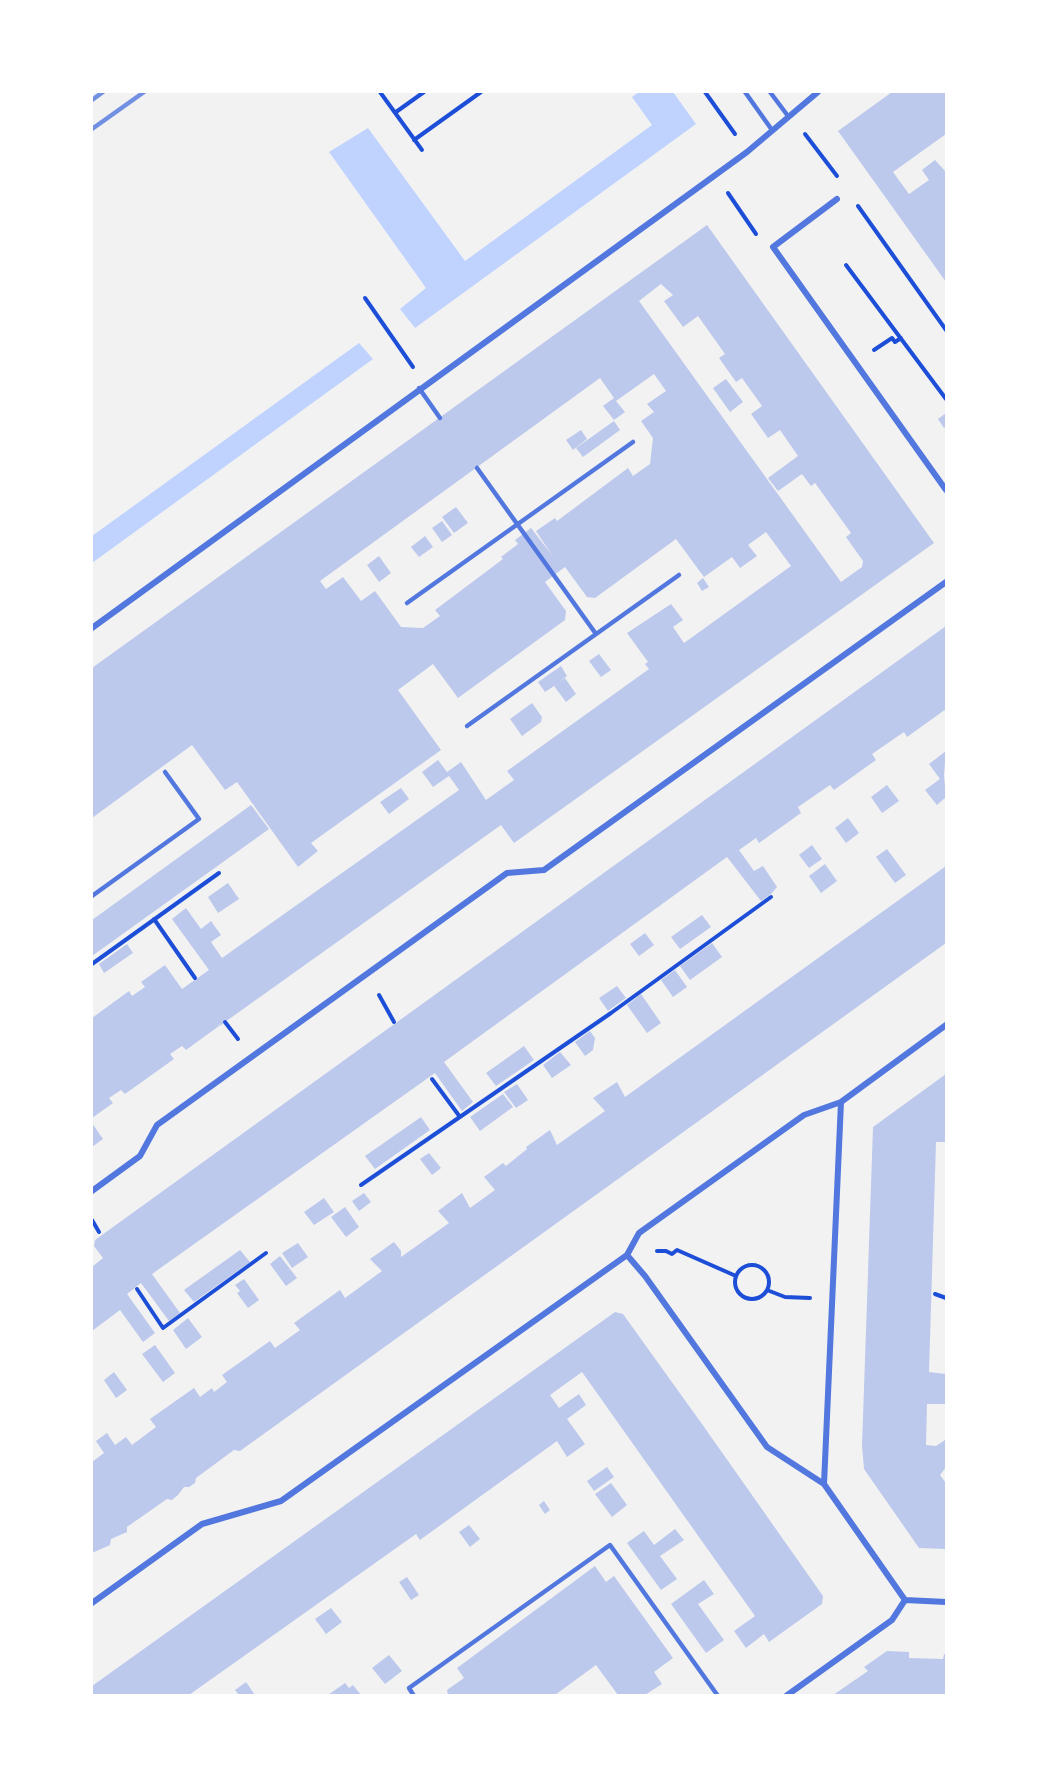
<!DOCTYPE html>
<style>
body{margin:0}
#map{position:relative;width:1038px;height:1787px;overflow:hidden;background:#f2f2f2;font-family:Poppins,sans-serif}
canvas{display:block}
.frame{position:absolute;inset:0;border:93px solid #fff;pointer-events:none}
</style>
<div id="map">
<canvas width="1038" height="1787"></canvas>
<div class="frame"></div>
</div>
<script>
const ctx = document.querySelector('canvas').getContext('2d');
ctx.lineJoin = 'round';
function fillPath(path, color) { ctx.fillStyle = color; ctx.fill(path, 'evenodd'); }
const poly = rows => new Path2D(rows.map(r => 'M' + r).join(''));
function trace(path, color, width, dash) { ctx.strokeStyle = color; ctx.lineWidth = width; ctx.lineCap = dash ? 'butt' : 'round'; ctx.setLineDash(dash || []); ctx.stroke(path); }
const water = poly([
 [639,92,673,92,696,124,415,328,400,309,426,288,329,152,368,128,465,261,652,125,632,97],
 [359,343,373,359,92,563,92,536]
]);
const building = poly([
 [892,92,946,92,946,134,893,172,909,194,929,180,922,170,935,160,946,172,946,282,838,131],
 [707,225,934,543,514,843,501,825,225,1022,220,1026,219,1023,219,1026,186,1050,182,1046,170,1054,174,1059,125,1094,121,1090,109,1098,113,1103,92,1118,92,1018,129,991,132,996,145,987,141,982,165,965,182,989,209,970,172,919,186,908,201,929,211,921,221,935,211,942,222,958,459,790,449,776,433,787,422,772,438,760,447,772,461,762,486,800,514,780,507,771,649,669,645,664,648,662,627,633,671,604,683,620,673,627,684,643,791,566,766,532,748,545,757,556,740,568,732,557,704,577,676,539,595,598,587,597,565,567,545,582,566,611,565,620,458,698,433,664,398,690,441,750,311,843,318,851,298,867,237,782,225,790,192,745,92,818,92,668],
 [661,284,673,295,664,301,683,327,698,316,725,354,719,358,729,372,736,382,742,378,762,406,751,414,768,438,780,430,798,456,768,478,778,491,802,474,811,486,815,483,851,533,846,537,863,561,862,567,841,582,639,301],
 [654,374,666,391,647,404,654,412,641,421,653,438,650,464,633,476,628,468,557,521,555,518,536,531,552,555,531,528,515,540,518,544,501,557,503,559,435,610,440,616,423,628,401,627,375,591,361,601,343,577,326,589,320,581,600,378,614,398,603,406,614,420,625,412,616,401],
 [726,379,743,402,730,412,713,388],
 [946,413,946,426,944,428,938,419],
 [614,421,620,430,583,457,576,448],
 [581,430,587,439,573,450,566,440],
 [456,507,468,523,454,533,442,517],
 [442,521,452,535,442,542,432,528],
 [425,536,433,547,419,557,411,547],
 [379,556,391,573,379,582,367,565],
 [703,578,709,587,702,591,697,583],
 [946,626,946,709,907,737,904,732,872,754,876,760,834,790,830,785,798,807,801,813,759,843,756,838,739,850,754,871,763,866,777,887,771,894,761,901,727,857,444,1062,473,1102,462,1111,435,1073,152,1274,180,1313,169,1321,141,1283,127,1294,155,1333,143,1342,120,1310,92,1331,92,1267,103,1258,94,1246,95,1240],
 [599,654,611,670,601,677,589,661],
 [561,666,567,676,559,682,565,678,576,694,566,702,554,686,545,692,538,682],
 [532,703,542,717,541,722,522,736,510,719],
 [946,751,944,775,946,797,937,805,925,790,940,779,929,764],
 [887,785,899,801,882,813,871,797],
 [401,788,409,799,389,814,380,802],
 [251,805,269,829,92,956,92,920],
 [848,818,859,833,846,843,835,828],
 [812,845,822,859,809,868,799,855],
 [887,849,906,875,895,883,876,857],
 [825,864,837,881,821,893,809,876],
 [946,866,946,943,240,1451,234,1450,196,1478,195,1483,189,1487,184,1487,178,1495,172,1500,167,1499,127,1527,127,1532,111,1539,110,1545,92,1553,92,1462,104,1453,96,1441,107,1433,115,1445,126,1437,132,1445,156,1427,150,1419,194,1388,200,1397,212,1388,214,1392,227,1382,222,1375,270,1341,275,1348,300,1330,294,1323,340,1290,345,1298,382,1271,370,1259,394,1242,401,1251,401,1257,449,1223,438,1211,462,1193,470,1208,495,1190,484,1177,503,1163,506,1166,527,1149,526,1147,550,1130,557,1145,605,1111,593,1098,617,1082,625,1097],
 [228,883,239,899,218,913,208,897],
 [702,915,711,927,680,949,671,937],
 [645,933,654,945,639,956,630,944],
 [712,943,722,957,690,980,680,966],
 [127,944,133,953,104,973,99,964],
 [675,970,687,987,673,997,661,980],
 [617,986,626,998,608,1011,599,998],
 [641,994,661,1023,647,1033,627,1005],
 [590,1031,595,1038,593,1050,585,1056,575,1042],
 [524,1046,534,1060,496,1086,486,1073],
 [560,1052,571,1065,552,1078,543,1065],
 [946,1074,946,1142,936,1142,929,1372,946,1374,946,1404,927,1404,926,1445,936,1446,945,1440,946,1445,946,1467,940,1475,946,1483,946,1549,919,1548,864,1469,862,1446,873,1127],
 [517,1084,528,1100,516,1108,504,1092],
 [503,1094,513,1107,480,1131,470,1117],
 [421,1117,430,1130,375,1169,365,1156],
 [92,1123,103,1139,92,1147],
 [429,1153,441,1168,432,1175,420,1159],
 [364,1193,371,1202,359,1211,352,1201],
 [324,1198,334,1212,314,1225,304,1212],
 [345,1207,359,1227,346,1237,331,1217],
 [298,1243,308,1257,292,1268,282,1253],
 [240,1250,250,1262,194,1302,184,1290],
 [280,1256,297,1278,286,1286,270,1264],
 [244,1279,259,1300,248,1308,237,1293,240,1291,235,1285],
 [615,1312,623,1314,702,1424,823,1596,822,1604,769,1642,764,1634,746,1648,734,1631,755,1616,582,1372,550,1395,559,1408,579,1394,586,1405,567,1419,585,1444,567,1457,557,1441,420,1540,416,1534,189,1695,92,1695,92,1686],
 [188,1318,202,1337,186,1349,173,1330],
 [155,1345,175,1373,163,1382,142,1354],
 [114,1372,127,1390,116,1398,104,1380],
 [607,1467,614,1477,594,1491,587,1481],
 [611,1483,627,1505,612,1517,595,1494],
 [544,1501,550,1510,545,1514,539,1505],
 [469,1525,480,1539,470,1547,459,1532],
 [675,1529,684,1540,660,1556,677,1579,661,1590,627,1543,644,1531,654,1545],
 [595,1566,606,1582,614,1576,673,1658,654,1672,662,1684,645,1695,618,1695,596,1665,555,1695,448,1695,447,1690,464,1678,457,1668],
 [407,1577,419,1595,411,1600,399,1582],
 [704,1580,714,1594,698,1604,724,1640,706,1653,671,1604],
 [331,1608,342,1622,326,1634,315,1619],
 [887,1651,909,1652,909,1658,943,1659,944,1654,946,1654,946,1695,833,1695,868,1671,864,1667],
 [389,1655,402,1671,385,1684,372,1668],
 [246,1682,255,1695,239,1695,235,1690],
 [345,1683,349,1688,353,1685,361,1695,328,1695]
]);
const path = poly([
 [380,92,422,150],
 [705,92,735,134],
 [396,112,424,92],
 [805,134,837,176],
 [414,140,481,92],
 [728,193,756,234],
 [858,206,946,330],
 [846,265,946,399],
 [365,298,413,367],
 [874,350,892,338,895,342,901,338],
 [154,919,195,978],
 [92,964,219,873],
 [379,995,394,1022],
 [225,1022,238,1039],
 [432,1079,460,1117],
 [361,1185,611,1013,771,897],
 [92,1220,99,1232],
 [657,1251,666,1251,672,1254,677,1250,736,1276],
 '735 1282a17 17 0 1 1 34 0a17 17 0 1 1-34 0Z',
 [137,1289,163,1328,266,1253],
 [767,1290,785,1297,810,1298],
 [935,1294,946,1298]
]);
const service = poly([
 [745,92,772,130],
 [770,92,788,116],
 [419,388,440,418],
 [477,468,596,634],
 [407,603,633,442],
 [467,726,679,575],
 [92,896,199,819,165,772],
 [414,1696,409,1688,610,1545,718,1696]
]);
const minor = poly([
 [837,199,773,247,946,490],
 [92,628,747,152,818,92],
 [92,1191,140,1156,157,1125,507,873,544,870,946,582],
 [627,1255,645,1276,767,1447,824,1484,905,1600],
 [824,1484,841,1102],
 [92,1603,202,1524,281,1501,627,1255,639,1233,804,1115,841,1102,946,1025],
 [786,1696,892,1620,905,1600,946,1602]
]);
const rail = poly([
 [92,100,103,92],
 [92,129,144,92]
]);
fillPath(water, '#bfd3fe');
fillPath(building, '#bdc9ec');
trace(path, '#1d4ed8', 4);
trace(service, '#5277de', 4.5);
trace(minor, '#5277de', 6);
trace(rail, '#7290e2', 4.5);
</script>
